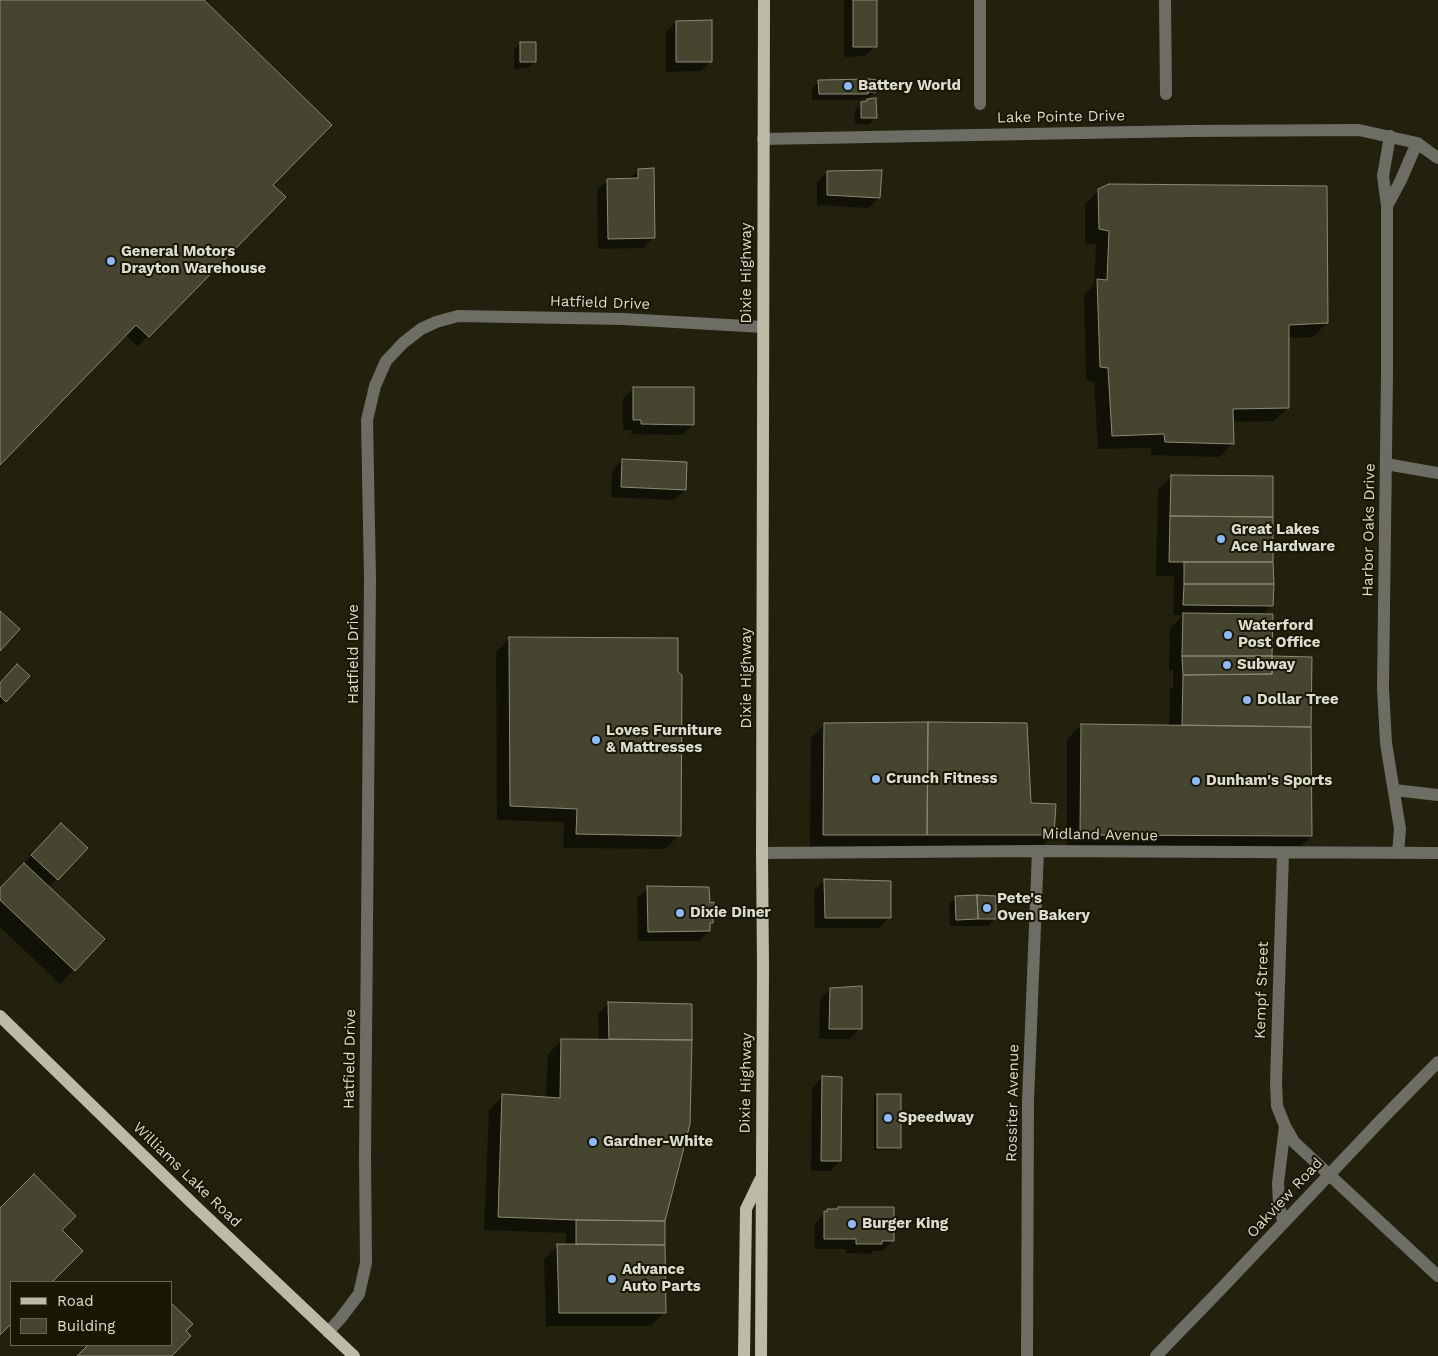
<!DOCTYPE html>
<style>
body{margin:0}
#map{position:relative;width:1438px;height:1356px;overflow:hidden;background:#22210d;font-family:"Work Sans",sans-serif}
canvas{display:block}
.legend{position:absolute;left:10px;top:1281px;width:162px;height:65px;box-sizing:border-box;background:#191805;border:1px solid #676656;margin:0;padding:6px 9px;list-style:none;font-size:15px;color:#dddcd0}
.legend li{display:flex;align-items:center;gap:10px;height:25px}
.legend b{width:25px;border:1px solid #676656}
</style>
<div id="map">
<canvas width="1438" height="1356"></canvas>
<ul class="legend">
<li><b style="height:6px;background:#bbbba6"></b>Road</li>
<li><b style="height:14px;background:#454530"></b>Building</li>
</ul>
</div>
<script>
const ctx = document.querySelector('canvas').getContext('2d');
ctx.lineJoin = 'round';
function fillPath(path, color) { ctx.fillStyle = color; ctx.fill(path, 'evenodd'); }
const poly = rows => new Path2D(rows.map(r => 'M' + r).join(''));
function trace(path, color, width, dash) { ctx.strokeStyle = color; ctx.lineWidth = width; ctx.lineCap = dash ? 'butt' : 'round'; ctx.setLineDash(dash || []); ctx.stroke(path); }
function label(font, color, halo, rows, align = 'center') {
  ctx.font = font + ' "Work Sans",sans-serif'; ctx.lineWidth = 4; ctx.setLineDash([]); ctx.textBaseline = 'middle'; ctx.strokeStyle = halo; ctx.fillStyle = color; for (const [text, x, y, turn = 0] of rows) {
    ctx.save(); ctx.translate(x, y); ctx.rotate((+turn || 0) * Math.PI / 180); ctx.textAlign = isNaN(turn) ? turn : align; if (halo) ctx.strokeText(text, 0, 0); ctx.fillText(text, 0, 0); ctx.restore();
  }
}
const shadow = poly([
 [0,0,202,0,271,185,284,197,137,347,126,335,0,463],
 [844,0,875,0,876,46,865,56,844,57],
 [676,22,711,61,701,71,666,72,666,32],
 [520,44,535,62,528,68,514,69,514,50],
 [819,81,875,92,868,98,862,98,860,100,812,100,812,88],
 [868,100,876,117,869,124,855,124,855,110,862,103],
 [638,170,654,238,643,248,598,249,597,190,608,180,629,179],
 [827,172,879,198,868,208,817,205,817,182],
 [1099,190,1327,323,1313,337,1287,338,1288,407,1274,421,1232,422,1233,443,1219,457,1151,455,1151,448,1098,449,1094,382,1086,380,1084,294,1094,285,1096,244,1085,243,1085,204],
 [634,388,693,425,682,435,631,434,631,430,623,430,623,398],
 [622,460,685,490,674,500,611,497,612,471],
 [1172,476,1272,605,1262,615,1271,657,1311,658,1311,836,1297,850,1067,848,1067,739,1081,725,1169,726,1170,690,1173,687,1173,670,1169,670,1170,629,1183,615,1173,615,1174,576,1156,576,1158,490],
 [510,638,679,835,665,849,563,848,564,822,497,820,496,652],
 [28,676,0,706,0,684],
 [825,724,1029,804,1053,835,1039,849,810,849,811,738],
 [51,835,86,848,48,888,103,939,60,984,0,927,0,889],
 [825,880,889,917,879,928,815,928,814,890],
 [648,888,712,923,709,925,709,931,699,941,638,941,637,898],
 [956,897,995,919,988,926,950,926,949,904],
 [830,989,860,1028,850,1039,819,1039,820,999],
 [609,1003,691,1005,688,1124,664,1221,665,1312,651,1326,546,1326,544,1259,558,1246,566,1246,566,1233,484,1230,489,1110,503,1096,546,1098,548,1054,562,1040,599,1040,598,1014],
 [822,1078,840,1161,830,1171,811,1171,812,1088],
 [877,1095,899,1147,896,1150,874,1150,874,1098],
 [839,1208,893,1241,882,1251,873,1251,871,1254,846,1253,846,1249,815,1249,815,1223,828,1211,836,1211],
 [0,1210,61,1230,82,1251,51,1282,11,1282,11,1322,0,1334],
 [185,1331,170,1356,78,1356,89,1345,171,1345]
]);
const building = poly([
 [0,0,204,0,332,125,273,185,286,197,149,337,136,325,0,465,0,0],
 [853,0,877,0,877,47,853,47,853,0],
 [712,20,712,62,676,62,676,21,712,20],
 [520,42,536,42,536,62,520,62,520,42],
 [869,79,877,80,876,92,868,92,868,94,819,94,818,80,820,80,869,79],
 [876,98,877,118,861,118,861,102,867,101,867,99,876,98],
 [654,168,655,238,608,239,607,179,638,178,638,169,654,168],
 [882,170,880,198,827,195,827,171,882,170],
 [1109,184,1327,186,1328,323,1289,325,1289,408,1233,409,1234,444,1165,442,1164,434,1112,436,1108,368,1100,367,1097,279,1107,280,1109,231,1099,229,1098,189,1109,184],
 [633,387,694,387,694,425,641,424,641,420,633,420,633,387],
 [622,459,687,462,686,490,621,487,622,459],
 [1171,475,1273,476,1273,517,1170,516,1171,475],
 [1170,516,1273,517,1273,562,1169,562,1170,516],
 [1184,562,1273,562,1274,584,1184,584,1184,562],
 [1184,584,1274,584,1273,606,1183,605,1184,584],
 [0,611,20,629,0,651,0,611],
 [1183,613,1273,614,1272,656,1182,656,1183,613],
 [509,637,678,638,678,672,682,675,681,836,576,834,577,809,510,806,509,637],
 [1182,656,1272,656,1272,674,1183,675,1182,656],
 [1272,656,1312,657,1311,727,1182,725,1183,675,1272,674,1272,656],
 [17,664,30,676,6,702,0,696,0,683,17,664],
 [928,722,1027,723,1031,803,1056,804,1054,835,927,835,928,722],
 [928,722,927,835,823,835,824,723,928,722],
 [1081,724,1311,727,1312,836,1080,835,1081,724],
 [61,823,88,848,58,880,31,855,61,823],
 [24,863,105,939,75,971,0,900,0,888,24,863],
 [824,879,891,881,891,918,825,918,824,879],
 [647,886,709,887,710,903,714,902,713,923,710,923,710,931,648,932,647,886],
 [977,895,996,896,996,919,978,919,977,895],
 [977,895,978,919,956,920,955,896,977,895],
 [862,986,862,1029,829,1029,830,988,862,986],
 [608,1002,692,1004,692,1040,609,1039,608,1002],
 [561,1039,692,1040,690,1124,665,1221,576,1220,498,1217,502,1094,560,1098,561,1039],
 [822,1076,842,1077,841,1161,821,1161,822,1076],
 [877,1094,901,1094,901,1148,877,1148,877,1094],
 [34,1174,76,1216,62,1230,83,1251,52,1282,11,1282,11,1324,0,1335,0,1208,34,1174],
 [838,1207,894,1207,894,1241,882,1241,882,1244,856,1244,856,1239,824,1239,824,1211,827,1212,827,1209,838,1209,838,1207],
 [576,1220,665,1221,665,1245,576,1244,576,1220],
 [557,1244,665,1245,666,1313,559,1313,557,1244],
 [171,1303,193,1324,186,1331,191,1336,172,1356,77,1356,88,1345,171,1345,171,1303]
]);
const minor = poly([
 [1165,0,1166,94],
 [980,104,980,0],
 [1390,136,1383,176,1387,206,1387,374,1383,688,1386,743,1400,829,1398,853],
 [763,139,1188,131,1359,130,1417,143,1438,158],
 [1387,206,1400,182,1417,143],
 [1386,464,1438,473],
 [1394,790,1438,795],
 [762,853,1038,851,1438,853],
 [1283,853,1276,1082,1277,1106,1285,1126,1294,1142,1438,1276],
 [1284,1223,1279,1206,1278,1183,1285,1126],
 [328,1332,340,1319,359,1294,366,1263,365,1156,370,579,367,420,375,386,386,361,403,343,421,329,436,322,458,316,623,319,763,327],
 [1027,1356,1028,1101,1038,851],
 [1156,1356,1219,1291,1382,1119,1438,1062]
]);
const major = poly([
 [0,1016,193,1204,354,1356],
 [744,1356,746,1209,760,1180],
 [761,1356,763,967,762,853,764,0]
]);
const markers = [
 [848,86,5,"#8abafc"],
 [111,261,5,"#8abafc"],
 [1221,539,5,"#8abafc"],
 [1228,635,5,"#8abafc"],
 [1227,665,5,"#8abafc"],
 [1247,700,5,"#8abafc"],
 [596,740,5,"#8abafc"],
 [876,779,5,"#8abafc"],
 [1196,781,5,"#8abafc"],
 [987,908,5,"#8abafc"],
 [680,913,5,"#8abafc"],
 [888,1118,5,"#8abafc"],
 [593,1142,5,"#8abafc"],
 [852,1224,5,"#8abafc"],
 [612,1279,5,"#8abafc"]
];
const poiNames = [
 ["Battery World",858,86],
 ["General Motors",121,252],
 ["Drayton Warehouse",121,269],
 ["Great Lakes",1231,530],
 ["Ace Hardware",1231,547],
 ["Waterford",1238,626],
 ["Post Office",1238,643],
 ["Subway",1237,665],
 ["Dollar Tree",1257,700],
 ["Loves Furniture",606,731],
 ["& Mattresses",606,748],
 ["Crunch Fitness",886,779],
 ["Dunham's Sports",1206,781],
 ["Pete's",997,899],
 ["Oven Bakery",997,916],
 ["Dixie Diner",690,913],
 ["Speedway",898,1118],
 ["Gardner-White",603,1142],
 ["Burger King",862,1224],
 ["Advance",622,1270],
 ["Auto Parts",622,1287]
];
const streetNames = [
 ["Lake Pointe Drive",1061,117,-1],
 ["Dixie Highway",747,273,-90],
 ["Hatfield Drive",600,303,2],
 ["Harbor Oaks Drive",1369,530,-89],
 ["Hatfield Drive",354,654,-90],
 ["Dixie Highway",747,678,-90],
 ["Midland Avenue",1100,835,1],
 ["Kempf Street",1262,990,-88],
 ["Hatfield Drive",350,1059,-89],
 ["Dixie Highway",746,1083,-89],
 ["Rossiter Avenue",1013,1103,-89],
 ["Williams Lake Road",187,1175,44],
 ["Oakview Road",1285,1198,-47]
];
fillPath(shadow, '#0007');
fillPath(building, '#454530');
trace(building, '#8b8b74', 1);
trace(minor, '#6d6d63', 12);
trace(major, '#bbbba6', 12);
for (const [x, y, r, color] of markers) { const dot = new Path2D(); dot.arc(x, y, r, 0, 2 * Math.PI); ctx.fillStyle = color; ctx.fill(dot); trace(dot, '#191805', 2); }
label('bold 15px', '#dddcd0', '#191805', poiNames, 'left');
label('15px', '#dddcd0', '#191805', streetNames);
</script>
